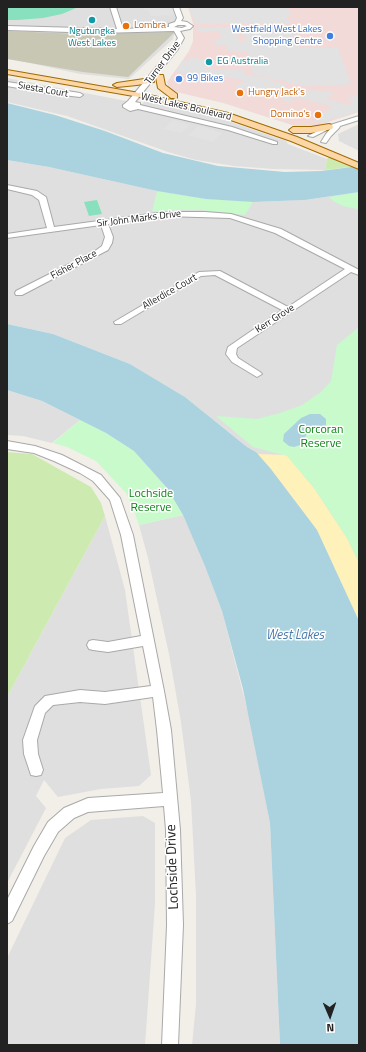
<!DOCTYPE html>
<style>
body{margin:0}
#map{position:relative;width:366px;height:1052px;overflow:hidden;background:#f2efe9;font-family:"Titillium Web",sans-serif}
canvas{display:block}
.frame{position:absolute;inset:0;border:8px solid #222;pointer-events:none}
.north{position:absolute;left:310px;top:996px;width:40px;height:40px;-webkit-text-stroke:3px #fff;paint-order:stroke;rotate:178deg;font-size:11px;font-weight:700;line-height:16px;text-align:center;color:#222}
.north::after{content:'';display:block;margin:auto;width:14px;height:18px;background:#222;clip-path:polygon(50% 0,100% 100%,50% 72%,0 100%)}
</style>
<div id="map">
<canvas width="366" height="1052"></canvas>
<div class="frame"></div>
<div class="north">N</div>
</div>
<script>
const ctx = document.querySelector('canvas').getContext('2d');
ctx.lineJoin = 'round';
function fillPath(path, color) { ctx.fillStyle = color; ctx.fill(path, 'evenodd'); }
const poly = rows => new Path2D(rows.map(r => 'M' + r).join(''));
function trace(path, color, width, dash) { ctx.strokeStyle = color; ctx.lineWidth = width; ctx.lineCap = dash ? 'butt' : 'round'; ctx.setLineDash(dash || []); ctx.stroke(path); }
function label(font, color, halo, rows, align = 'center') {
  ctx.font = font + ' "Titillium Web",sans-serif'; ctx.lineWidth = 3; ctx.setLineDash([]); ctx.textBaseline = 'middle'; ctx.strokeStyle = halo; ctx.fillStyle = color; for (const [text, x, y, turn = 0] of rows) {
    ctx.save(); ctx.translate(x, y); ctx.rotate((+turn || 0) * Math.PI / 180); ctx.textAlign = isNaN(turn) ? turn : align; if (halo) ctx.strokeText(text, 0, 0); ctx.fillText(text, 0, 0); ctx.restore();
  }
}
const residential = poly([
 [7,7,171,7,176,18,174,22,169,24,169,27,175,32,173,39,129,79,80,74,7,58],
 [7,78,142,104,145,101,191,111,231,122,286,141,288,144,327,159,325,170,273,169,234,166,196,160,168,152,67,116,7,102],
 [359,124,359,151,339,141,338,134],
 [7,160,49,167,157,191,206,199,253,202,305,200,359,192,359,621,317,530,256,452,247,447,185,397,130,364,53,334,7,324],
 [7,390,42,401,80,420,52,443,23,436,7,435],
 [183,515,201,553,222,611,251,724,270,823,280,1045,192,1045,196,1004,196,896,191,801,181,722,169,654,148,558,139,525],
 [105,516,125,590,151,775,139,786,101,789,58,797,44,780,36,796,46,808,7,883,7,697],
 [143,816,155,823,155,904,145,1045,7,1045,7,958,65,838,91,820]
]);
const commercial = poly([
 [188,7,359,7,359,112,316,126,305,127,295,126,223,103,176,92,169,88,167,82,189,51,193,41,193,23]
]);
const construction = poly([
 [7,31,81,34,175,32,128,77,83,72,7,59]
]);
const grass = poly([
 [329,157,334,159,351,167,325,170,327,159],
 [7,452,32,454,91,487,101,503,105,516,7,697]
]);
const sand = poly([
 [257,454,287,455,314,488,347,538,359,563,359,621,317,530,270,468]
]);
const park = poly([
 [157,191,206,199,253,202,245,215,201,210,178,210,152,212],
 [359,192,359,205,357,209,343,206,333,201,329,197],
 [359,327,359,563,347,538,314,488,287,456,253,447,216,416,257,419,280,413,302,405,321,392,331,381,337,345],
 [80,420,106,433,134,451,167,488,183,515,139,525,132,505,126,493,96,461,67,447,53,443]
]);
const pitch = poly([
 [7,7,75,7,76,8,62,14,43,18,17,20,7,20],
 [97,200,102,214,89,216,84,202]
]);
const parking = poly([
 [143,7,171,7,175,15,151,16,148,10,144,10],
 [188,7,288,8,291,16,287,16,291,24,196,24],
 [291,26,299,48,338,48,351,83,345,83,346,85,300,86,299,84,289,84,287,81,271,79,252,73,248,51,228,52,227,45,215,45,214,40,221,39,220,31,197,32,197,28,230,27,231,32,237,32,239,41,245,41,243,27],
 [189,58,198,58,199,60,204,60,206,70,244,69,245,75,254,75,287,85,281,89,262,85,280,90,272,96,235,86,244,80,238,79,193,73,190,74,175,72,183,60,189,61],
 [307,90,334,92,326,99,349,105,352,103,347,99,359,95,359,111,338,118,333,117,326,123,314,121,332,106,296,97,289,102,281,100,293,91],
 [173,120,191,125,181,133,163,129],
 [198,126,209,129,222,133,213,142,188,135]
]);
const water = poly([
 [7,103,55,115,105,131,163,153,218,166,285,172,321,171,359,166,359,192,305,200,253,202,206,199,157,191,49,167,7,160],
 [7,324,53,334,130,364,185,397,247,447,256,452,270,468,317,530,359,621,359,1045,280,1045,270,823,243,689,222,611,205,566,183,515,167,488,134,451,106,433,42,401,7,390],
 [310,414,320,414,326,419,326,425,322,430,307,434,300,445,294,447,289,446,283,441,284,434,301,418]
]);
const minor = poly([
 [110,7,116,7,123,29,169,27,169,24,175,22,177,18,173,7,179,7,183,18,181,21,187,22,193,26,190,29,180,31,184,38,178,49,135,102,140,103,140,105,232,127,277,142,277,144,273,144,228,130,138,109,130,111,123,107,123,105,128,101,172,48,178,38,174,31,100,33,7,30,7,26,117,29,110,7],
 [178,25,184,25,187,26,182,28,174,27,178,25],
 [7,82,80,93,83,95,80,97,46,93,7,86,7,82],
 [359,116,359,120,340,126,339,128,331,136,326,143,321,142,326,134,331,128,313,137,308,136,327,126,359,116],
 [7,185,37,191,46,197,54,227,165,212,205,212,231,214,281,229,359,270,359,275,351,272,237,348,236,354,238,358,260,372,262,374,257,377,232,362,226,354,228,347,282,310,215,275,201,276,121,324,115,324,114,322,199,272,220,271,288,307,345,269,275,233,230,218,165,216,108,224,113,237,112,243,108,250,22,295,16,295,15,293,16,291,95,251,102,246,105,237,101,225,7,238,7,234,47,228,39,200,32,195,7,189,7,185],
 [7,441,35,446,62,455,101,475,120,498,133,535,164,691,171,730,180,830,183,925,178,1045,162,1045,167,925,166,830,164,806,88,812,74,818,58,832,44,856,12,921,7,924,7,900,34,846,48,822,64,808,88,798,163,793,157,730,153,697,105,704,80,702,53,705,45,713,37,740,38,754,43,770,41,775,36,776,31,775,24,754,23,740,35,706,45,696,80,690,105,692,151,686,143,646,108,652,93,650,89,649,87,645,89,641,93,640,108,642,141,636,121,535,110,500,93,481,80,473,54,461,34,453,7,449,7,441]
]);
const major = poly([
 [7,70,145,94,228,113,297,137,359,163,359,169,291,141,222,117,145,98,7,74,7,70],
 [157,75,163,75,165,85,177,94,177,98,171,98,158,88,156,77,157,75],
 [151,78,154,78,154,82,137,85,117,87,113,85,117,83,151,78],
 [329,124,332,125,333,127,332,129,311,133,293,133,289,130,293,127,311,127,329,124]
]);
const markers = [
 [92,20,4,"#0f9aa8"],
 [126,26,4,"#e8710a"],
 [330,36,4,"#3f7fe0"],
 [209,62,4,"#0f9aa8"],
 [179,79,4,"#3f7fe0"],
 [240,93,4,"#e8710a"],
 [318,115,4,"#e8710a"]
];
const farFoodnames = [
 ["Lombra",134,26],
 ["Hungry Jack's",248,93],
 ["Domino's",310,115,"right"]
];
const farShopnames = [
 ["Westfield West Lakes",322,30],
 ["Shopping Centre",322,42],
 ["99 Bikes",187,79,"left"]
];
const farCulturenames = [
 ["Ngutungka",92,32],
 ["West Lakes",92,44],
 ["EG Australia",217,62,"left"]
];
const farStreetnames = [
 ["Turner Drive",163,63,-53],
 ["Siesta Court",43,90,10],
 ["West Lakes Boulevard",186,107,13],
 ["Sir John Marks Drive",139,219,-7],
 ["Fisher Place",74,265,-28],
 ["Allerdice Court",170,292,-30],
 ["Kerr Grove",275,319,-33]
];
const parkNames = [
 ["Corcoran",321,430],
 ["Reserve",321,444],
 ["Lochside",151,494],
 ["Reserve",151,508]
];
const waterNames = [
 ["West Lakes",295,636]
];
const nearStreetnames = [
 ["Lochside Drive",173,867,-92]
];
fillPath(residential, '#e0dfdf');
fillPath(commercial, '#f2dad9');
fillPath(construction, '#c7c7b4');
fillPath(grass, '#cdebb0');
fillPath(sand, '#fff1ba');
fillPath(park, '#c8facc');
fillPath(pitch, '#88e0be');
fillPath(parking, '#e2e2e2');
fillPath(water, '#aad3df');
trace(minor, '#a9a9a9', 2);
trace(major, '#a06b00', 2);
fillPath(minor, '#fff');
fillPath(major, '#fcd6a4');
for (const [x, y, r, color] of markers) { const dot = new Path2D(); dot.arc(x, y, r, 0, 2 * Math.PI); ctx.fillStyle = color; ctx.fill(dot); trace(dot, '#fff', 1.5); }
label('10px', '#c56008', '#fff', farFoodnames, 'left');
label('10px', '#366cbe', '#fff', farShopnames, 'right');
label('10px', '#0d838f', '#fff', farCulturenames);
label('10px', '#222', '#fff', farStreetnames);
label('12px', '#0c8416', '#fff', parkNames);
label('italic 13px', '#4a7aab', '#fff', waterNames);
label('14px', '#222', '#fff', nearStreetnames);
</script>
